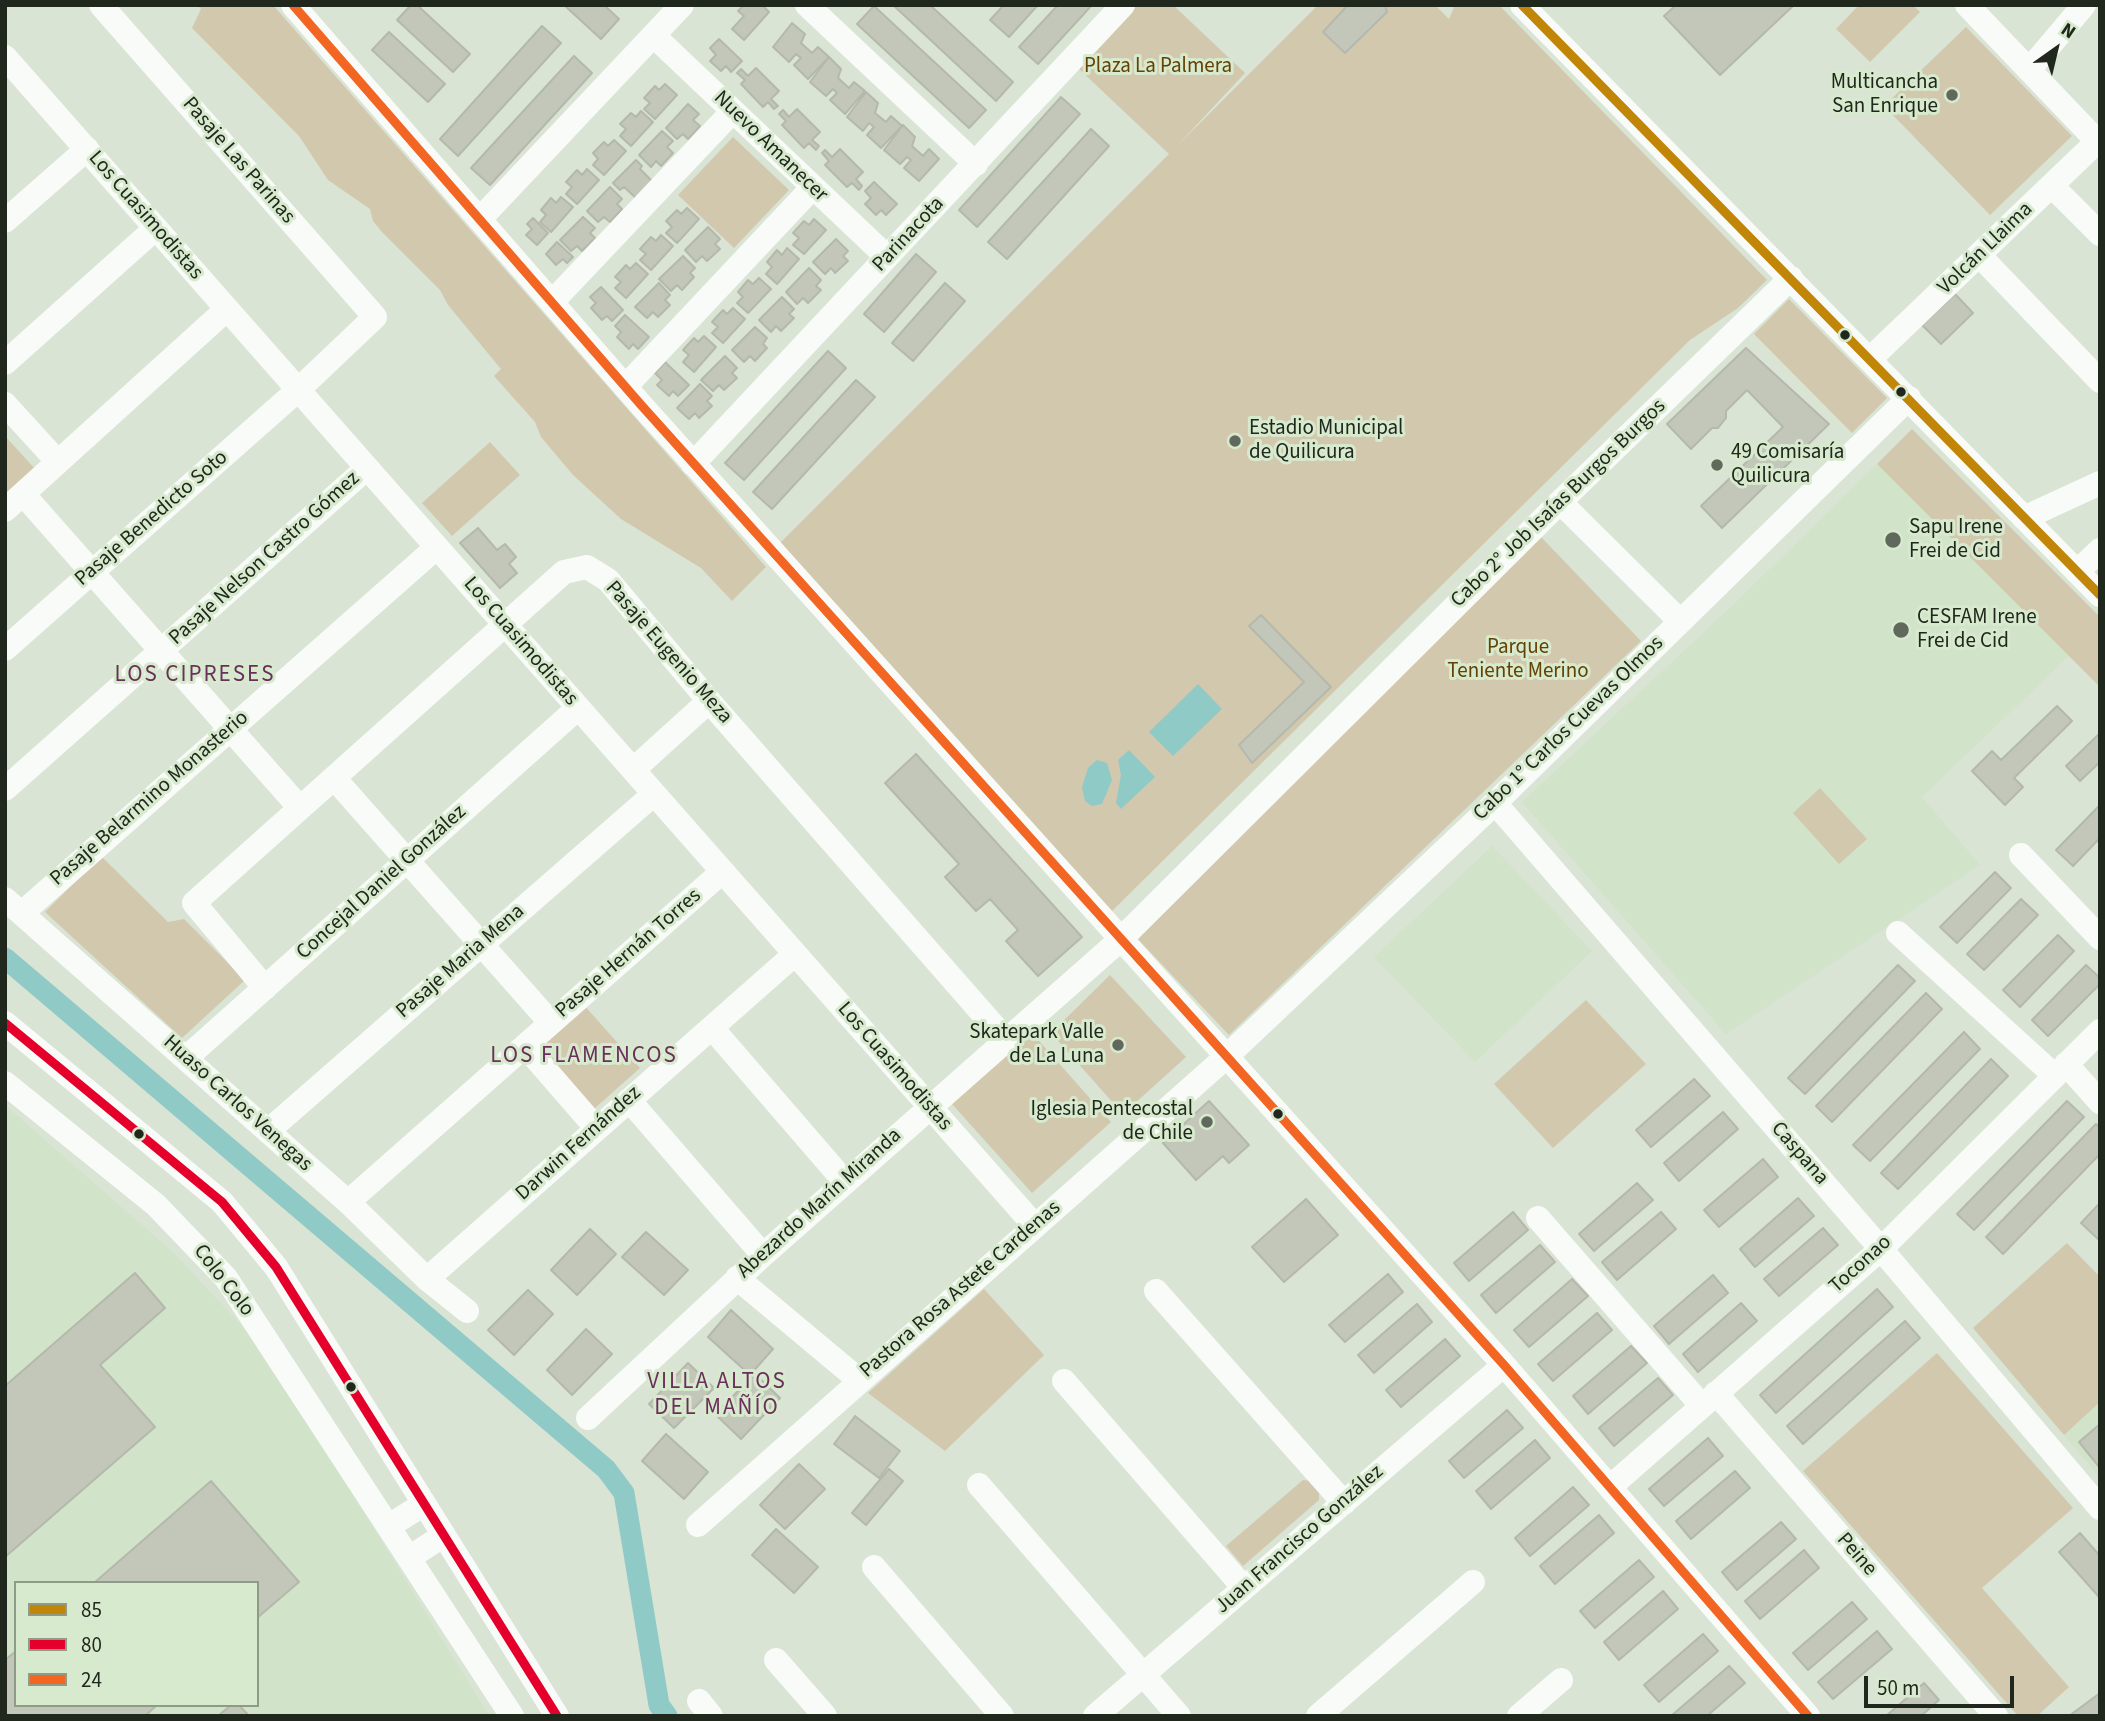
<!DOCTYPE html>
<meta charset="utf-8">
<style>
body{margin:0}
#map{position:relative;width:2105px;height:1721px;overflow:hidden;background:#d9e4d4;font-family:"Source Sans 3",sans-serif}
canvas{display:block}
.frame{position:absolute;inset:0;border:7px solid #20271d;pointer-events:none}
.legend{position:absolute;left:14px;top:1581px;width:245px;height:126px;box-sizing:border-box;background:#d7eace;border:2px solid #8e9c87;margin:0;padding:9px 12px;list-style:none;font-size:21px;color:#20271d}
.legend li{display:flex;align-items:center;gap:14px;height:35px}
.legend b{width:35px;border:2px solid #8e9c87}
.north{position:absolute;left:2021px;top:14px;width:70px;height:70px;-webkit-text-stroke:5px #d7eace;paint-order:stroke;rotate:34deg;font-size:19px;font-weight:700;line-height:28px;text-align:center;color:#20271d}
.north::after{content:'';display:block;margin:auto;width:24px;height:32px;background:#20271d;clip-path:polygon(50% 0,100% 100%,50% 72%,0 100%)}
.scale{position:absolute;left:1864px;top:1676px;width:150px;height:32px;box-sizing:border-box;border:4px solid #20271d;border-top:0;padding-left:9px;font-size:21px;line-height:24px;white-space:nowrap;color:#20271d;-webkit-text-stroke:5px #d7eace;paint-order:stroke}
</style>
<div id="map">
<canvas width="2105" height="1721"></canvas>
<div class="frame"></div>
<ul class="legend">
<li><b style="height:9px;background:#c18607"></b>85</li>
<li><b style="height:9px;background:#e4002b"></b>80</li>
<li><b style="height:9px;background:#f26522"></b>24</li>
</ul>
<div class="north">N</div>
<div class="scale">50 m</div>
</div>
<script>
const ctx = document.querySelector('canvas').getContext('2d');
ctx.lineJoin = 'round';
function fillPath(path, color) { ctx.fillStyle = color; ctx.fill(path, 'evenodd'); }
const poly = rows => new Path2D(rows.map(r => 'M' + r).join(''));
function trace(path, color, width, dash) { ctx.strokeStyle = color; ctx.lineWidth = width; ctx.lineCap = dash ? 'butt' : 'round'; ctx.setLineDash(dash || []); ctx.stroke(path); }
function label(font, color, halo, rows, align = 'center') {
  ctx.font = font + ' "Source Sans 3",sans-serif'; ctx.lineWidth = 6; ctx.setLineDash([]); ctx.textBaseline = 'middle'; ctx.strokeStyle = halo; ctx.fillStyle = color; for (const [text, x, y, turn = 0] of rows) {
    ctx.save(); ctx.translate(x, y); ctx.rotate((+turn || 0) * Math.PI / 180); ctx.textAlign = isNaN(turn) ? turn : align; if (halo) ctx.strokeText(text, 0, 0); ctx.fillText(text, 0, 0); ctx.restore();
  }
}
const built = poly([
 [1877,464,2069,656,1922,797,1980,865,1726,1034,1522,802,1734,604],
 [1492,846,1592,951,1475,1062,1374,957],
 [5,1105,175,1254,265,1351,489,1716,5,1716],
 [16,1583,257,1583,257,1705,16,1705],
 [2100,1402,2100,1477,2064,1435]
]);
const green = poly([
 [197,5,273,5,766,567,732,601,701,568,621,519,573,475,541,437,535,422,494,376,501,369,448,305,440,290,382,232,373,221,370,209,328,180,299,136,192,28,201,9],
 [1137,5,1173,5,1245,73,1177,146,1318,5,1435,5,1449,19,1455,5,1499,5,1767,280,1738,308,1690,340,1112,911,780,543,1169,154,1078,68],
 [1859,5,1913,5,1920,12,1870,62,1836,29],
 [1966,27,2072,136,1990,215,1884,106],
 [733,137,789,190,734,248,678,195],
 [1789,299,1887,398,1852,433,1754,334],
 [1912,429,2100,617,2100,687,1877,464],
 [5,436,36,470,5,498],
 [490,442,520,475,452,536,422,503],
 [1541,537,1641,641,1229,1035,1134,935],
 [1820,788,1867,839,1839,864,1793,813],
 [101,856,168,922,184,919,245,980,182,1038,45,912],
 [1110,975,1186,1057,1123,1114,1051,1033],
 [1586,1000,1646,1064,1553,1148,1494,1084],
 [583,1004,640,1068,594,1109,537,1045],
 [1032,1033,1111,1122,1032,1193,952,1104],
 [2067,1243,2100,1277,2100,1402,2064,1435,1973,1328],
 [984,1289,1044,1355,945,1451,868,1393],
 [1937,1353,2073,1508,1982,1588,2069,1687,2037,1716,2018,1716,1803,1471],
 [1303,1480,1311,1481,1319,1491,1319,1500,1243,1566,1226,1546]
]);
const water = poly([
 [1198,684,1222,709,1173,756,1149,732],
 [1129,750,1155,777,1121,809,1116,803,1121,775,1118,760],
 [1097,760,1107,763,1112,780,1102,804,1092,806,1085,801,1082,787,1088,768]
]);
const canal = poly([
 [5,958,606,1469,624,1493,659,1705,667,1716]
]);
const building = poly([
 [411,5,417,5,470,54,453,72,397,20,411,5],
 [564,5,604,5,619,19,601,39,564,5],
 [744,5,762,5,769,12,744,40,732,29,744,16,738,11,744,5],
 [893,5,930,5,1013,82,996,101,893,5],
 [1004,5,1038,5,1009,37,990,20,1004,5],
 [1058,5,1092,5,1038,64,1019,47,1058,5],
 [1348,5,1385,5,1387,12,1345,53,1323,32,1348,5],
 [1676,5,1794,5,1720,75,1664,16,1676,5],
 [874,6,986,110,969,128,857,24,874,6],
 [792,23,805,34,801,43,812,53,818,47,829,57,808,79,794,65,801,58,796,54,789,62,773,47,792,23],
 [542,26,561,43,458,156,440,139,542,26],
 [389,32,445,84,428,102,372,50,389,32],
 [719,39,742,61,731,72,726,66,721,71,710,61,716,55,710,48,719,39],
 [574,56,592,73,490,185,471,168,574,56],
 [829,57,841,69,838,78,849,88,854,82,865,91,845,114,830,100,837,93,833,89,826,96,810,82,829,57],
 [756,68,779,91,771,99,778,106,774,109,768,102,763,107,741,84,745,80,737,73,741,69,748,76,756,68],
 [665,84,677,95,655,119,644,109,650,103,644,98,655,86,659,90,665,84],
 [866,92,878,103,875,113,886,122,891,116,902,126,881,148,867,135,874,127,869,123,863,131,847,117,866,92],
 [1061,97,1080,114,977,227,959,210,1061,97],
 [688,104,699,114,693,120,700,126,688,139,683,134,677,139,666,128,688,104],
 [797,109,820,132,812,140,819,146,816,150,809,143,804,148,782,125,786,121,779,114,783,110,789,117,797,109],
 [641,111,653,122,631,146,620,136,626,129,620,124,631,113,636,117,641,111],
 [903,125,915,137,912,146,923,156,929,149,939,159,919,181,904,168,911,160,907,157,900,164,884,150,903,125],
 [1091,129,1109,146,1007,259,988,242,1091,129],
 [662,131,673,141,667,147,673,153,661,166,656,161,651,167,639,155,662,131],
 [614,140,626,151,604,175,593,165,598,159,593,153,604,142,608,146,614,140],
 [840,149,863,172,856,179,862,186,859,190,852,183,847,187,825,165,829,161,822,153,825,150,832,157,840,149],
 [636,160,642,166,640,169,652,181,636,198,624,187,620,190,613,183,636,160],
 [587,169,599,180,577,204,566,194,572,187,566,182,577,170,582,175,587,169],
 [874,182,897,204,886,215,881,210,876,215,865,204,871,198,865,191,874,182],
 [610,187,622,199,617,204,622,209,610,222,604,217,598,222,587,211,610,187],
 [561,197,573,207,551,232,540,222,546,215,541,210,551,198,556,203,561,197],
 [687,208,699,219,677,243,666,233,672,227,666,221,677,210,681,214,687,208],
 [583,217,595,228,590,233,595,238,582,251,577,246,571,251,560,240,583,217],
 [533,218,548,233,537,245,526,235,532,229,527,224,533,218],
 [814,219,826,230,804,254,793,245,799,238,793,233,804,221,809,225,814,219],
 [708,227,720,239,715,244,720,249,707,261,702,256,696,262,685,250,708,227],
 [661,235,673,246,651,270,640,260,646,254,640,249,651,237,656,241,661,235],
 [836,239,848,251,843,256,848,261,835,273,831,268,825,274,813,262,836,239],
 [557,242,573,257,567,263,563,259,556,265,546,254,557,242],
 [787,248,799,259,777,284,766,274,772,267,767,262,777,250,782,255,787,248],
 [916,254,936,272,884,332,864,314,916,254],
 [683,256,695,268,690,273,694,277,682,290,677,285,671,291,659,279,683,256],
 [636,263,648,274,626,298,615,288,621,282,615,277,626,265,630,269,636,263],
 [809,268,821,280,816,286,821,290,808,303,803,298,797,304,786,292,809,268],
 [759,278,771,289,748,313,737,303,743,297,738,292,748,280,753,284,759,278],
 [659,283,670,295,665,300,670,305,658,317,653,312,647,318,635,307,659,283],
 [945,283,965,301,913,361,892,343,945,283],
 [601,287,623,310,612,321,607,316,602,320,591,308,596,303,590,297,601,287],
 [1955,294,1973,313,1941,344,1922,325,1955,294],
 [782,297,794,309,789,314,794,318,781,331,776,326,771,332,759,320,782,297],
 [733,308,745,319,723,343,712,333,718,327,712,322,723,310,727,314,733,308],
 [625,315,649,337,638,349,633,344,629,349,617,337,621,332,615,326,625,315],
 [755,327,767,338,763,344,767,348,755,361,750,356,744,362,732,350,755,327],
 [704,336,716,347,694,372,683,362,689,355,683,350,694,338,698,342,704,336],
 [1746,348,1829,424,1722,528,1701,506,1783,427,1747,390,1726,411,1726,418,1718,428,1712,428,1691,449,1667,424,1746,348],
 [828,351,846,368,744,480,725,463,828,351],
 [725,356,737,368,732,373,737,378,724,390,719,385,713,391,701,380,725,356],
 [665,362,689,385,678,396,673,391,669,396,657,385,662,380,655,373,665,362],
 [856,380,875,397,772,509,753,492,856,380],
 [700,384,712,396,707,401,712,406,699,418,695,413,689,419,677,408,700,384],
 [478,528,497,550,505,544,516,557,509,564,517,573,500,588,460,543,478,528],
 [1261,615,1331,687,1252,763,1239,745,1304,682,1249,626,1261,615],
 [2057,706,2072,721,2014,778,2023,787,2005,805,1972,771,1992,751,2001,760,2057,706],
 [2100,733,2100,762,2080,781,2066,766,2100,733],
 [916,754,1082,937,1038,976,1006,941,1018,930,990,899,976,911,945,877,959,864,885,783,916,754],
 [2100,805,2100,838,2073,866,2056,850,2100,805],
 [1995,872,2011,888,1957,943,1940,927,1995,872],
 [2021,899,2038,915,1984,970,1967,954,2021,899],
 [2058,935,2074,951,2020,1007,2003,990,2058,935],
 [1898,965,1915,981,1805,1094,1788,1078,1898,965],
 [2086,965,2100,978,2100,984,2048,1036,2032,1020,2086,965],
 [1926,993,1942,1009,1832,1122,1816,1106,1926,993],
 [1964,1032,1980,1049,1870,1161,1853,1145,1964,1032],
 [1991,1059,2008,1076,1898,1189,1881,1173,1991,1059],
 [1694,1079,1710,1096,1651,1147,1636,1130,1694,1079],
 [1209,1101,1249,1145,1229,1163,1223,1156,1196,1180,1163,1143,1209,1101],
 [2067,1101,2084,1117,1974,1230,1957,1214,2067,1101],
 [1723,1112,1738,1129,1679,1181,1664,1163,1723,1112],
 [2096,1124,2100,1128,2100,1154,2003,1254,1986,1237,2096,1124],
 [1763,1159,1778,1177,1719,1227,1704,1210,1763,1159],
 [1637,1183,1653,1200,1594,1251,1579,1234,1637,1183],
 [1798,1198,1814,1216,1755,1267,1740,1249,1798,1198],
 [1306,1199,1338,1235,1284,1282,1252,1247,1306,1199],
 [2100,1203,2100,1237,2098,1239,2081,1223,2100,1203],
 [1513,1212,1528,1230,1469,1281,1454,1263,1513,1212],
 [1661,1212,1676,1229,1617,1280,1602,1262,1661,1212],
 [1823,1228,1838,1245,1779,1296,1764,1279,1823,1228],
 [590,1229,616,1254,577,1295,551,1270,590,1229],
 [646,1232,688,1270,664,1295,622,1257,646,1232],
 [1540,1245,1555,1262,1496,1313,1481,1295,1540,1245],
 [135,1273,165,1308,100,1365,155,1427,5,1557,5,1386,135,1273],
 [1388,1274,1403,1292,1345,1342,1329,1325,1388,1274],
 [1713,1275,1728,1293,1669,1344,1654,1326,1713,1275],
 [1572,1279,1588,1296,1529,1347,1514,1330,1572,1279],
 [1877,1289,1893,1307,1776,1413,1760,1395,1877,1289],
 [528,1290,553,1314,514,1355,488,1330,528,1290],
 [1741,1303,1757,1321,1698,1372,1683,1354,1741,1303],
 [1417,1304,1432,1322,1374,1373,1358,1355,1417,1304],
 [731,1310,773,1349,750,1375,708,1337,731,1310],
 [1597,1313,1612,1330,1553,1381,1538,1364,1597,1313],
 [1905,1321,1920,1338,1803,1444,1787,1426,1905,1321],
 [586,1329,612,1354,572,1395,547,1370,586,1329],
 [1445,1339,1460,1356,1401,1407,1386,1390,1445,1339],
 [1631,1346,1647,1363,1588,1414,1573,1396,1631,1346],
 [688,1363,714,1388,674,1428,649,1404,688,1363],
 [755,1374,780,1398,741,1439,715,1414,755,1374],
 [1658,1378,1673,1395,1614,1446,1599,1428,1658,1378],
 [1507,1410,1523,1428,1464,1478,1449,1461,1507,1410],
 [855,1416,900,1451,879,1478,834,1444,855,1416],
 [2100,1424,2100,1468,2079,1442,2100,1424],
 [666,1434,708,1472,684,1499,642,1461,666,1434],
 [1708,1438,1723,1456,1664,1506,1649,1489,1708,1438],
 [1535,1440,1550,1458,1491,1509,1476,1491,1535,1440],
 [799,1464,825,1489,785,1529,760,1505,799,1464],
 [889,1469,903,1481,866,1525,852,1513,889,1469],
 [1735,1471,1750,1488,1691,1539,1676,1521,1735,1471],
 [211,1481,299,1582,257,1618,257,1583,94,1583,211,1481],
 [1573,1487,1589,1505,1530,1556,1515,1538,1573,1487],
 [1599,1515,1614,1533,1555,1584,1540,1566,1599,1515],
 [1781,1522,1796,1539,1737,1590,1722,1572,1781,1522],
 [776,1529,818,1567,794,1593,752,1555,776,1529],
 [2080,1533,2100,1556,2100,1598,2059,1552,2080,1533],
 [1804,1550,1819,1568,1760,1619,1745,1601,1804,1550],
 [1639,1560,1654,1577,1595,1628,1580,1611,1639,1560],
 [1663,1591,1678,1609,1619,1660,1604,1642,1663,1591],
 [1852,1602,1867,1619,1808,1670,1793,1653,1852,1602],
 [1877,1631,1892,1649,1833,1699,1818,1682,1877,1631],
 [1703,1634,1718,1651,1659,1702,1644,1685,1703,1634],
 [16,1651,16,1705,157,1705,145,1716,5,1716,5,1660,16,1651],
 [1729,1666,1745,1683,1707,1716,1671,1716,1729,1666],
 [1924,1683,1939,1700,1921,1716,1886,1716,1924,1683],
 [2100,1693,2100,1716,2069,1716,2100,1693],
 [231,1705,239,1705,249,1716,218,1716,231,1705]
]);
const minor = poly([
 [293,5,642,406,1504,1365,1808,1716],
 [807,5,976,164],
 [1522,5,2100,595],
 [1967,5,2098,142],
 [654,36,887,257],
 [5,57,1035,1226],
 [2029,70,2084,5],
 [2052,186,2100,234],
 [480,219,682,5],
 [5,221,87,149],
 [1979,255,2100,381],
 [552,302,733,111],
 [1871,358,2100,139],
 [5,363,156,228],
 [625,387,813,187],
 [5,404,58,462],
 [693,464,1123,5],
 [23,494,300,808],
 [1560,502,1680,621],
 [5,510,227,309],
 [2024,518,2100,483],
 [2077,572,2100,550],
 [5,649,298,390,375,317,101,5],
 [633,770,709,701],
 [334,778,551,1023],
 [5,789,367,468],
 [1495,803,1881,1249,2100,1508],
 [2021,855,2100,938],
 [5,899,348,1202,427,1279,467,1311],
 [22,913,437,547],
 [1898,933,2055,1076],
 [265,988,194,903,564,572,587,567,608,580,709,701,1006,1040],
 [5,1023,222,1202,276,1267,557,1716],
 [712,1028,845,1182],
 [525,1046,597,1129],
 [186,1058,578,708],
 [2066,1064,2100,1102],
 [5,1083,156,1205,226,1278,512,1716],
 [629,1100,763,1255],
 [268,1131,654,794],
 [348,1202,722,872],
 [1538,1218,1702,1406],
 [737,1278,859,1380],
 [427,1279,795,954],
 [1156,1291,1344,1503],
 [1064,1381,1244,1588],
 [1716,1393,1996,1716],
 [588,1418,763,1255,1120,940,1560,502,1791,278],
 [979,1485,1179,1716],
 [1610,1487,1881,1249,2100,1031],
 [698,1525,1226,1057,1495,803,1909,398],
 [389,1526,424,1504],
 [409,1558,444,1535],
 [874,1567,1002,1716],
 [776,1660,825,1716],
 [699,1701,711,1716],
 [1095,1716,1504,1365],
 [1318,1716,1473,1582],
 [1519,1716,1561,1680]
]);
const bus1 = poly([
 [1522,5,2100,595]
]);
const bus2 = poly([
 [5,1023,222,1202,276,1267,557,1716]
]);
const bus3 = poly([
 [293,5,642,406,1504,1365,1808,1716]
]);
const markers = [
 [1952,95,7,"#61695d"],
 [1845,335,6,"#20271d"],
 [1901,392,6,"#20271d"],
 [1235,441,7,"#61695d"],
 [1717,465,7,"#61695d"],
 [1893,540,9,"#61695d"],
 [1901,630,9,"#61695d"],
 [1118,1045,7,"#61695d"],
 [1278,1114,6,"#20271d"],
 [1207,1122,7,"#61695d"],
 [139,1134,6,"#20271d"],
 [351,1387,6,"#20271d"]
];
const parkNames = [
 ["Plaza La Palmera",1158,67],
 ["Parque",1518,648],
 ["Teniente Merino",1518,672]
];
const poiNames = [
 ["Multicancha",1938,83,"right"],
 ["San Enrique",1938,107,"right"],
 ["Estadio Municipal",1249,429],
 ["de Quilicura",1249,453],
 ["49 Comisaría",1731,453],
 ["Quilicura",1731,477],
 ["Sapu Irene",1909,528],
 ["Frei de Cid",1909,552],
 ["CESFAM Irene",1917,618],
 ["Frei de Cid",1917,642],
 ["Skatepark Valle",1104,1033,"right"],
 ["de La Luna",1104,1057,"right"],
 ["Iglesia Pentecostal",1193,1110,"right"],
 ["de Chile",1193,1134,"right"]
];
const streetNames = [
 ["Nuevo Amanecer",770,147,44],
 ["Pasaje Las Parinas",238,161,49],
 ["Los Cuasimodistas",145,216,49],
 ["Parinacota",909,235,-47],
 ["Volcán Llaima",1986,249,-44],
 ["Cabo 2° Job Isaías Burgos Burgos",1559,504,-44],
 ["Pasaje Benedicto Soto",152,519,-41],
 ["Pasaje Nelson Castro Gómez",265,559,-42],
 ["Los Cuasimodistas",520,642,49],
 ["Pasaje Eugenio Meza",668,653,49],
 ["Cabo 1° Carlos Cuevas Olmos",1569,729,-44],
 ["Pasaje Belarmino Monasterio",150,799,-41],
 ["Concejal Daniel González",382,883,-42],
 ["Pasaje Hernán Torres",629,954,-41],
 ["Pasaje Maria Mena",461,962,-41],
 ["Los Cuasimodistas",894,1067,49],
 ["Huaso Carlos Venegas",237,1104,42],
 ["Darwin Fernández",579,1144,-42],
 ["Caspana",1799,1154,49],
 ["Abezardo Marín Miranda",820,1204,-42],
 ["Toconao",1861,1265,-42],
 ["Colo Colo",223,1281,52],
 ["Pastora Rosa Astete Cardenas",961,1290,-41],
 ["Juan Francisco González",1300,1540,-41],
 ["Peine",1856,1555,49]
];
const neighbourhoodNames = [
 ["LOS CIPRESES",195,676],
 ["LOS FLAMENCOS",584,1057],
 ["VILLA ALTOS",717,1383],
 ["DEL MAÑÍO",717,1409]
];
fillPath(built, '#d1e3c9');
fillPath(green, '#d2c8ae');
fillPath(water, '#90cac7');
trace(canal, '#90cac7', 21);
fillPath(building, '#c2c7ba');
trace(building, '#b4b9ab', 2);
trace(minor, '#f9fbf9', 24);
trace(bus1, '#c18607', 9);
trace(bus2, '#e4002b', 9);
trace(bus3, '#f26522', 9);
for (const [x, y, r, color] of markers) { const dot = new Path2D(); dot.arc(x, y, r, 0, 2 * Math.PI); ctx.fillStyle = color; ctx.fill(dot); trace(dot, '#d7eace', 2.5); }
label('21px', '#654103', '#d7eace', parkNames);
label('21px', '#20271d', '#d7eace', poiNames, 'left');
label('21px', '#20271d', '#d7eace', streetNames);
ctx.letterSpacing = '2px';
label('23px', '#6a305b', '#d7eace', neighbourhoodNames);
ctx.letterSpacing = '0px';
</script>
